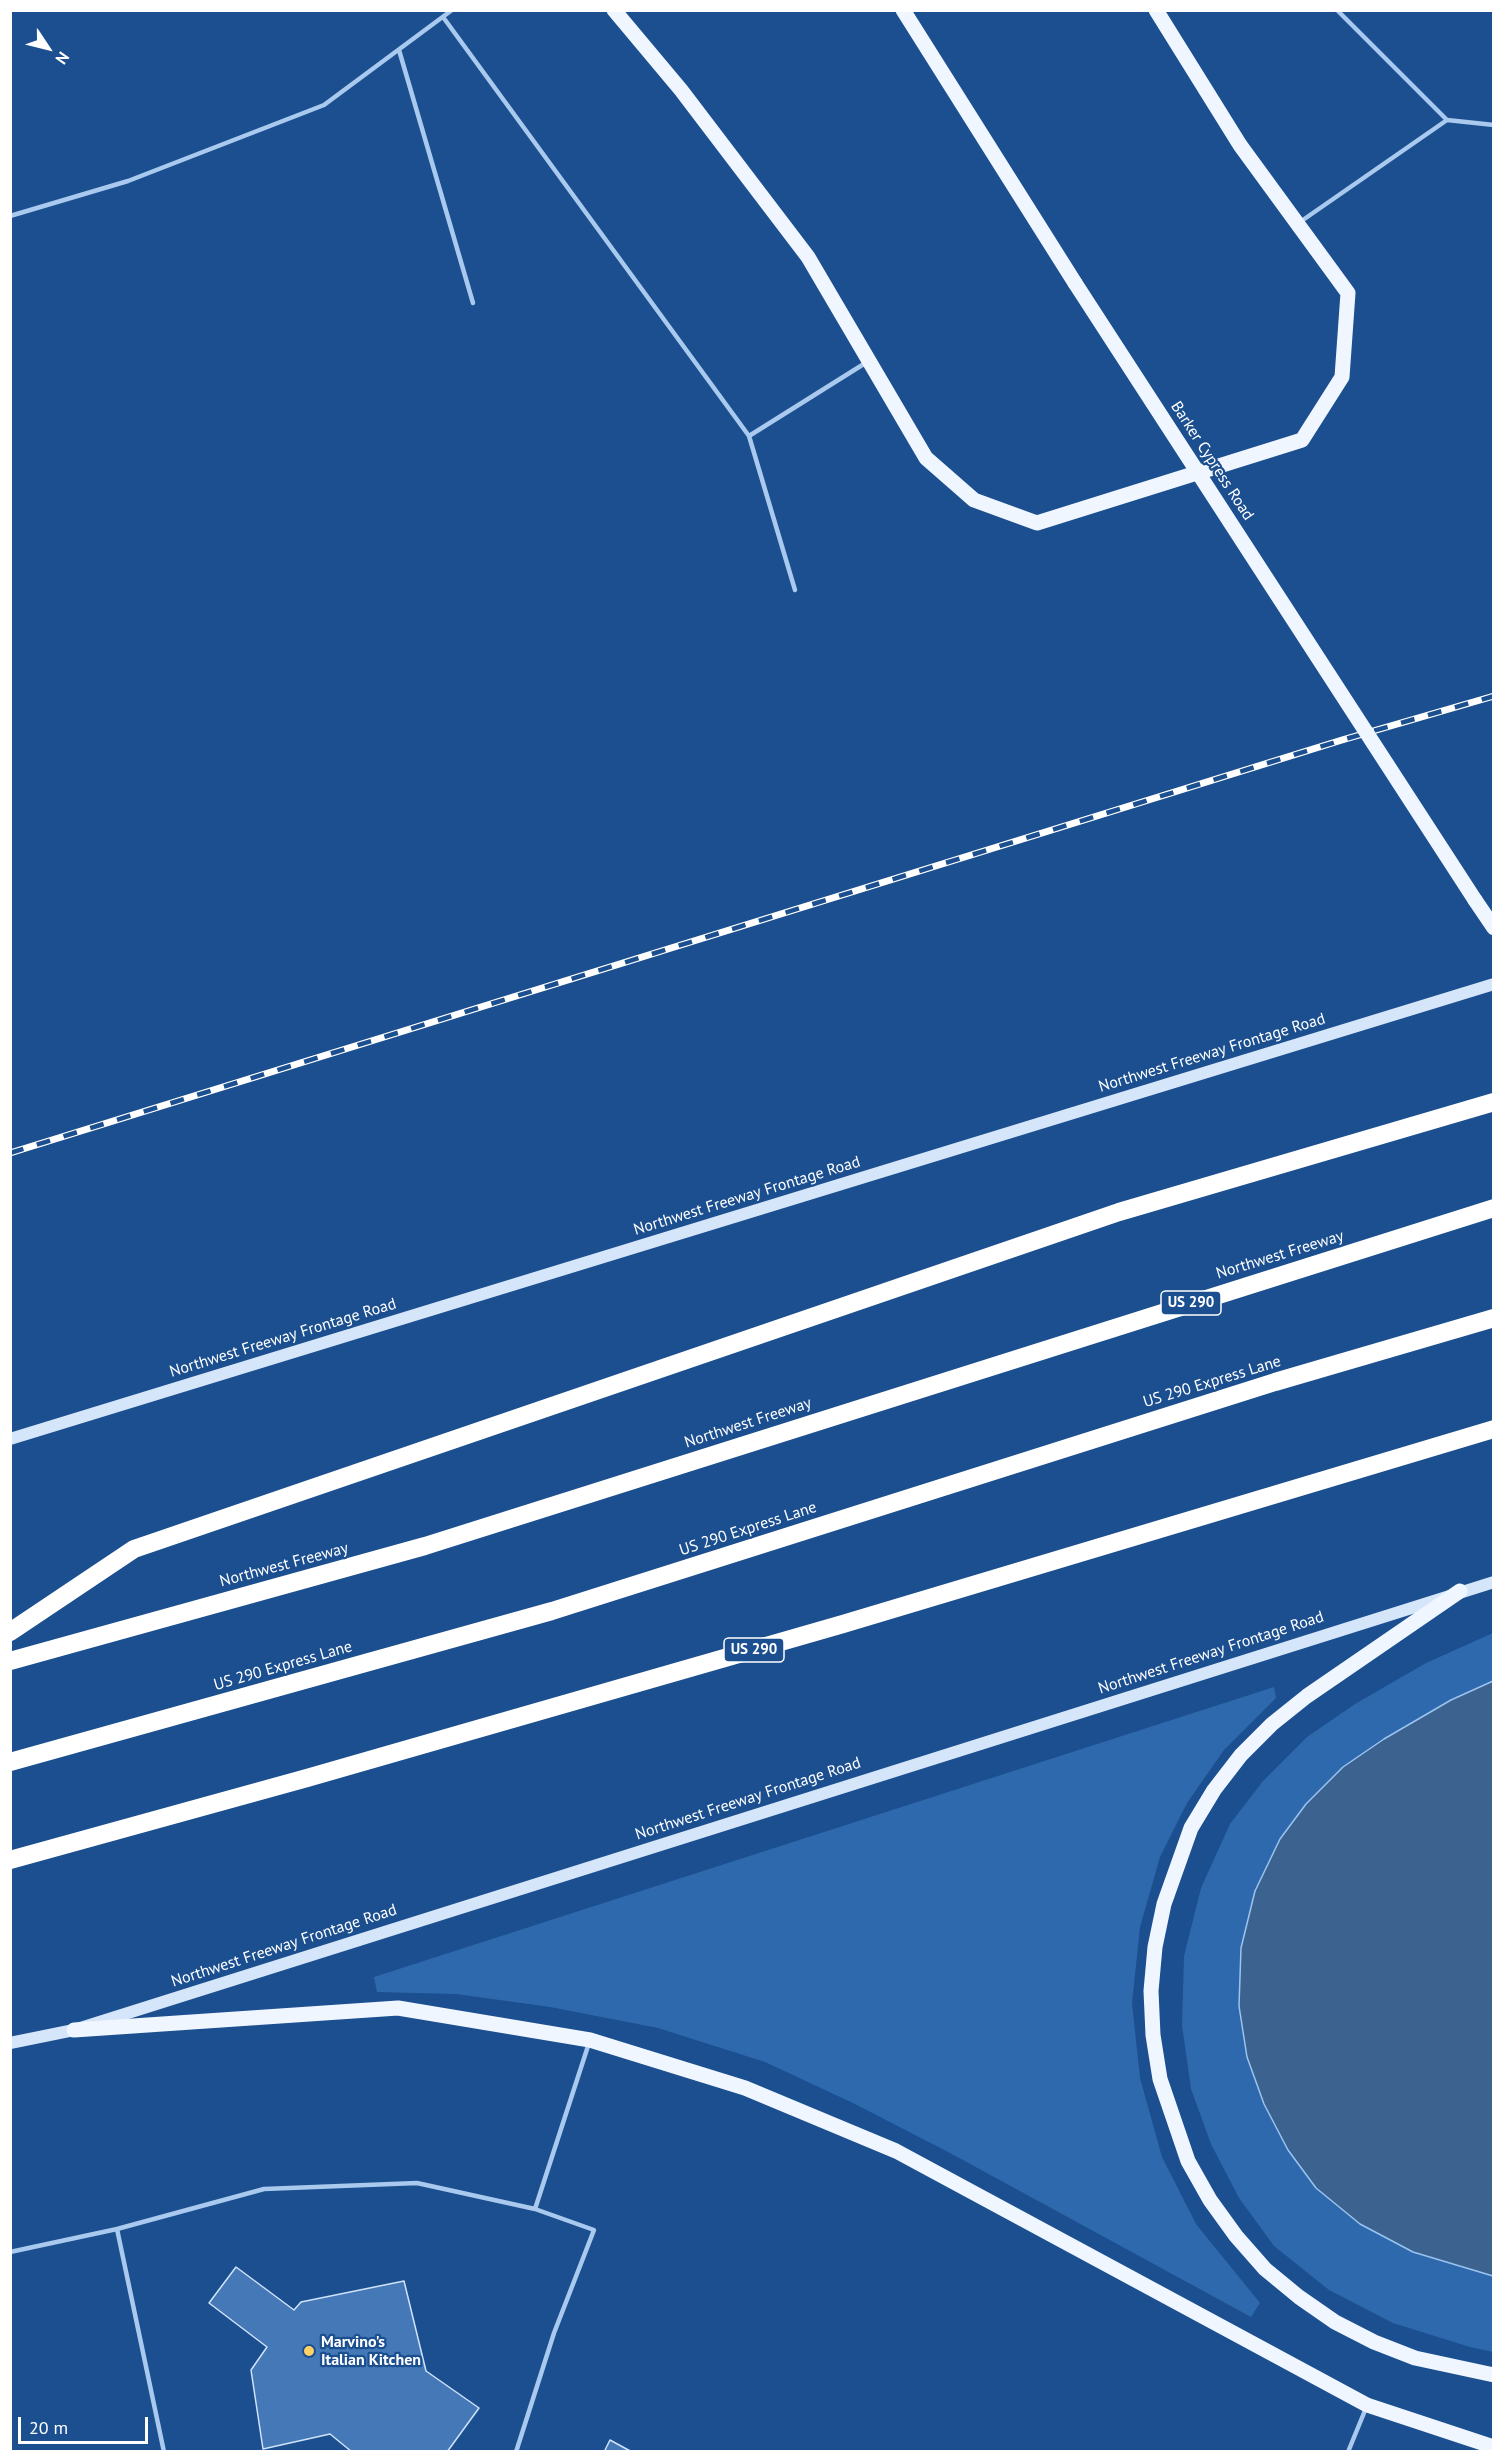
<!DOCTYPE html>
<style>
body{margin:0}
#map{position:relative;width:1504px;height:2462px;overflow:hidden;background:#1b4f8f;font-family:"PT Sans",sans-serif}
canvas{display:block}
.frame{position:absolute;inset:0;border:12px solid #fff;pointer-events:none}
.north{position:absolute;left:18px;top:18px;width:60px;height:60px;-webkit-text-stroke:4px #1b4f8f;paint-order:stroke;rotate:125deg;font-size:16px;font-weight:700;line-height:24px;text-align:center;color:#fff}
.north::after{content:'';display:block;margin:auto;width:21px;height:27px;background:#fff;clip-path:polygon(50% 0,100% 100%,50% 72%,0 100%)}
.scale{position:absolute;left:18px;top:2417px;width:130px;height:27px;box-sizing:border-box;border:3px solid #fff;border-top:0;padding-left:8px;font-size:18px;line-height:21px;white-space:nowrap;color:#fff;-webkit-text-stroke:4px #1b4f8f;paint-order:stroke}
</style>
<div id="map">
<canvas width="1504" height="2462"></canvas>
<div class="frame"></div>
<div class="north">N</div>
<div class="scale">20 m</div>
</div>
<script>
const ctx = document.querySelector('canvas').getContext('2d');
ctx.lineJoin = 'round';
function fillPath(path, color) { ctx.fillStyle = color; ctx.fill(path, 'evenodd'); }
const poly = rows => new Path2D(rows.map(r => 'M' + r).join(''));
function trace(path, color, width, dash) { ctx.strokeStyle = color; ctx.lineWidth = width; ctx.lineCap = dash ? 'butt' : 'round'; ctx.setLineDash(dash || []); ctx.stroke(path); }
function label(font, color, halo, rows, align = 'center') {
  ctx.font = font + ' "PT Sans",sans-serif'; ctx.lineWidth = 4.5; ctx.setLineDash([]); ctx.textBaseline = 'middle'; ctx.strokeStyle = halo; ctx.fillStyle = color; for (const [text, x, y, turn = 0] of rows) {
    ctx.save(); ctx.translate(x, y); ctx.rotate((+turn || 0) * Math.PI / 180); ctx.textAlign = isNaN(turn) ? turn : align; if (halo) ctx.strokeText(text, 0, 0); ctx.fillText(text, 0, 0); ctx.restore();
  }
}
const green = poly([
 [1493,1633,1493,2352,1470,2347,1393,2323,1329,2290,1274,2246,1239,2198,1211,2144,1191,2089,1182,2025,1184,1956,1201,1888,1230,1824,1263,1781,1307,1737,1355,1704,1426,1663],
 [1274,1687,1276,1698,1224,1750,1187,1803,1160,1857,1140,1927,1132,2003,1140,2078,1162,2157,1196,2224,1260,2303,1251,2317,950,2153,853,2103,765,2062,658,2028,550,2007,456,1994,377,1992,374,1977]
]);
const water = poly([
 [1493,1681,1493,2276,1413,2252,1360,2224,1316,2188,1288,2150,1264,2104,1247,2057,1239,2006,1241,1948,1255,1891,1280,1839,1306,1804,1343,1767,1384,1739,1451,1700,1493,1681]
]);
const building = poly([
 [236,2267,294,2310,301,2302,404,2281,426,2371,479,2408,447,2452,352,2452,330,2434,263,2449,251,2370,267,2347,209,2303,236,2267],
 [610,2440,632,2452,604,2452,610,2440]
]);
const lane = poly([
 [1337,10,1447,120],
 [443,17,749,436,867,362],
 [399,50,473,303],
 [10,216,128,181,324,105,452,10],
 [1300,222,1447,120,1494,125],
 [749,436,795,590],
 [117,2229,164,2452],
 [10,2252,117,2229,264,2189,417,2183,535,2209],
 [516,2452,554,2333,594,2230,535,2209,589,2043],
 [1348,2452,1366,2408]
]);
const secondary = poly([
 [10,1439,1494,984],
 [10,2043,74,2030,1494,1582]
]);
const primary = poly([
 [614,10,681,90,808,257,926,458,974,500,1037,523,1302,440,1342,377,1348,293,1240,145,1156,10],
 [903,10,1075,283],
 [1475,900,1494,928],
 [1460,1591,1307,1696,1272,1724,1241,1755,1214,1790,1191,1828,1164,1904,1155,1947,1151,1991,1153,2035,1160,2079,1188,2161,1210,2200,1236,2236,1265,2269,1299,2297,1335,2322,1374,2342,1415,2358,1494,2375],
 [74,2030,398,2008,590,2040,745,2088,896,2151,1367,2405,1494,2447]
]);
const highway = poly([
 [10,1632,134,1549,1119,1212,1494,1102],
 [10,1661,425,1546,1494,1208],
 [10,1762,552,1611,1275,1382,1494,1318],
 [10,1860,307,1778,843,1624,1494,1429]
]);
const rail = poly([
 [10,1153,1342,740,1494,696]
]);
const primaryBridge = poly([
 [1075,283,1475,900]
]);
const markers = [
 [309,2351,6,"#ffd166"]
];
const shields = [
 [1191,1303,60],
 [754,1650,60]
];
const shieldNames = [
 ["US 290",1191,1303],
 ["US 290",754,1650]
];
const streetNames = [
 ["Barker Cypress Road",1212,461,57],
 ["Northwest Freeway Frontage Road",1212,1053,-17],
 ["Northwest Freeway Frontage Road",747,1196,-17],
 ["Northwest Freeway",1280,1255,-17],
 ["Northwest Freeway Frontage Road",283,1338,-17],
 ["US 290 Express Lane",1212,1382,-17],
 ["Northwest Freeway",748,1423,-18],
 ["US 290 Express Lane",748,1529,-18],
 ["Northwest Freeway",284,1565,-15],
 ["Northwest Freeway Frontage Road",1211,1653,-18],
 ["US 290 Express Lane",283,1666,-16],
 ["Northwest Freeway Frontage Road",748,1799,-18],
 ["Northwest Freeway Frontage Road",284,1946,-18]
];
const poiNames = [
 ["Marvino's",321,2342],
 ["Italian Kitchen",321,2360]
];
fillPath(green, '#2e69ad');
fillPath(water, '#3c6290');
trace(water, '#9cc4f0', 1.5);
fillPath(building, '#4478b7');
trace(building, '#cfe3fa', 1.5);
trace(lane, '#a9c9ee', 4.5);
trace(secondary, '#d6e6fa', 12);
trace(primary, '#f0f6ff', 15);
trace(highway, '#fff', 18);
trace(rail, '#fff', 7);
trace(rail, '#1b4f8f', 4.5, [14]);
trace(primaryBridge, '#f0f6ff', 15);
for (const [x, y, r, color] of markers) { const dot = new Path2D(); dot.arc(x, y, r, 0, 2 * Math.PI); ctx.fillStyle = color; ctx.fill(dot); trace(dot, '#1b4f8f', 2); }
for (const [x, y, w] of shields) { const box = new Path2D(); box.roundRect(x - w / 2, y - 12, w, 24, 4.5); ctx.fillStyle = '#1b4f8f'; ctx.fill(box); trace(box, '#fff', 1.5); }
label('bold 15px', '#fff', null, shieldNames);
label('16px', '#fff', '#1b4f8f', streetNames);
label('bold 16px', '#fff', '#1b4f8f', poiNames, 'left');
</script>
